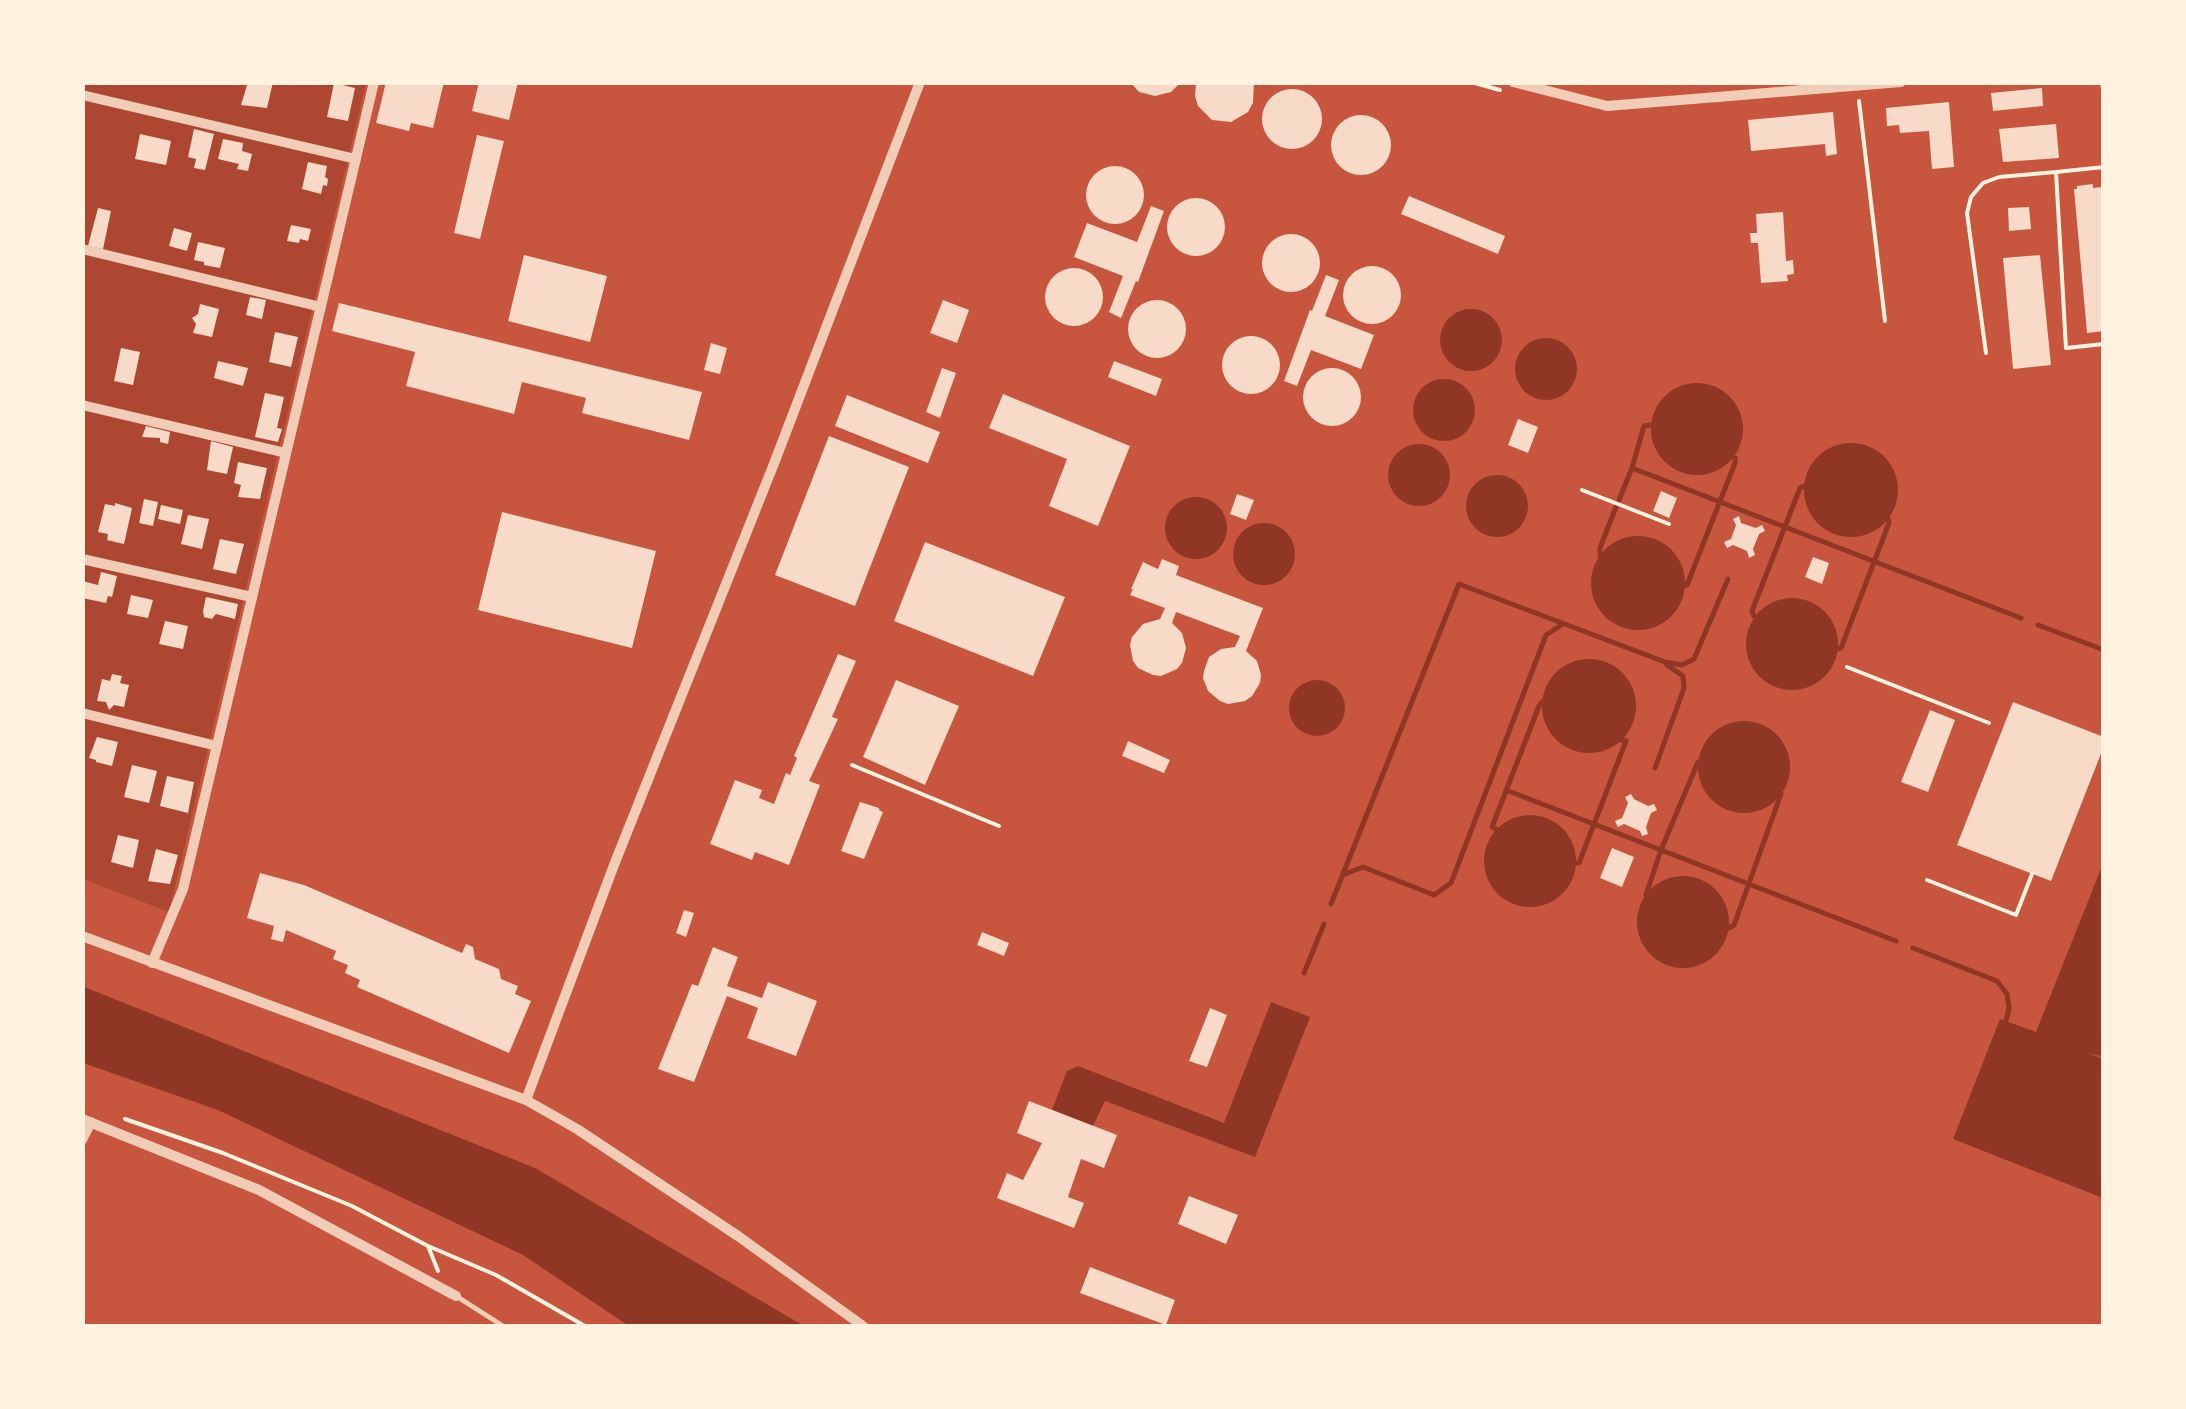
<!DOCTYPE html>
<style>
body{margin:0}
#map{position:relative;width:2186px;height:1409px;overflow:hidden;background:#c8553d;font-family:Rubik,sans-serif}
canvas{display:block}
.frame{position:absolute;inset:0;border:85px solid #fff3e0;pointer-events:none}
</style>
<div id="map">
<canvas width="2186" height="1409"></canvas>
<div class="frame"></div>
</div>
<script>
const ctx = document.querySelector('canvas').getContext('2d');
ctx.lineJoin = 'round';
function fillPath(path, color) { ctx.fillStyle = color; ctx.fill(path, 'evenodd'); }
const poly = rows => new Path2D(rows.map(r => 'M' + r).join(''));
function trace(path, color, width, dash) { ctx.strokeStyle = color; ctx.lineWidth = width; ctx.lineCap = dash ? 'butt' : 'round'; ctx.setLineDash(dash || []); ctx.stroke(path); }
const green = poly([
 [82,83,366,83,169,912,83,879]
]);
const water = poly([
 '1440 340a31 31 0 1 1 62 0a31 31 0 1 1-62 0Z',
 '1515 369a31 31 0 1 1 62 0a31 31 0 1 1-62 0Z',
 '1413 410a31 31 0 1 1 62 0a31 31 0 1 1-62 0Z',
 '1651 429a46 46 0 1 1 92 0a46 46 0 1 1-92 0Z',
 '1804 490a47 47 0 1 1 94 0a47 47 0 1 1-94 0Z',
 '1388 475a31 31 0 1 1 62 0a31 31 0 1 1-62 0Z',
 '1466 506a31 31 0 1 1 62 0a31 31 0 1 1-62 0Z',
 '1165 528a31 31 0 1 1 62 0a31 31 0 1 1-62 0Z',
 '1233 554a31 31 0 1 1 62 0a31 31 0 1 1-62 0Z',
 '1591 583a47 47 0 1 1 94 0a47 47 0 1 1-94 0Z',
 '1746 644a46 46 0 1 1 92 0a46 46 0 1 1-92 0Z',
 '1542 706a47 47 0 1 1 94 0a47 47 0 1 1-94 0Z',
 '1289 708a28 28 0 1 1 56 0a28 28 0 1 1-56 0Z',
 '1698 767a46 46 0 1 1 92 0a46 46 0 1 1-92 0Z',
 '1484 861a46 46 0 1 1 92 0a46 46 0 1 1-92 0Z',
 [2102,866,2104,866,2103,1057,2086,1052,2103,1059,2103,1198,1953,1139,2000,1019,2036,1032],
 '1637 922a46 46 0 1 1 92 0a46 46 0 1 1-92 0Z',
 [82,986,535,1168,804,1326,629,1326,523,1255,218,1110,83,1063],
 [1271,1002,1310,1017,1255,1157,1105,1101,1093,1126,1052,1110,1067,1071,1078,1066,1224,1123]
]);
const stream = poly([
 [1632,468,2021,618],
 [1619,500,1632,468,1644,426,1650,425],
 [1600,555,1600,548,1616,507],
 [1684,586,1687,585,1735,463,1735,458],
 [1754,616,1752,611,1800,488,1805,486],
 [2038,625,2104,650],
 [1838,649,1841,648,1889,523,1888,519],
 [1655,768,1684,688,1683,676,1667,665],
 [1506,790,1896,941],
 [1496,829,1492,827,1539,706,1542,702],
 [1575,863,1579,863,1594,824,1626,741,1621,740],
 [1345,874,1363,867,1434,895,1451,883,1546,635,1563,624],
 [1646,895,1661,850,1698,762],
 [1331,904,1459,584,1665,662,1682,665,1694,659,1728,579],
 [1729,928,1734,925,1781,794],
 [1913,948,1997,981,2007,994,2009,1008,2006,1021],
 [1304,973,1324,924]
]);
const building = poly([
 [248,82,273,82,267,108,241,105],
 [386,82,444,82,433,128,411,123,409,131,376,123],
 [479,82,518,82,509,120,472,111],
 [1130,82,1181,82,1171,92,1155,96,1139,92],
 [1196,82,1254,82,1253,103,1248,112,1231,122,1212,120,1198,106,1195,96],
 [334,83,355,88,348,121,327,117],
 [2042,88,2043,106,1993,111,1991,93],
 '1262 119a30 30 0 1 1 60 0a30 30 0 1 1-60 0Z',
 [1949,102,1954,167,1932,169,1929,131,1900,133,1899,125,1887,126,1886,108],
 [1833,112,1837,154,1826,156,1825,144,1751,151,1748,120],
 '1331 145a30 30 0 1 1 60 0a30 30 0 1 1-60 0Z',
 [2056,124,2059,158,2003,162,1999,129],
 [194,129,214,134,205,170,194,168,196,159,188,157],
 [140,134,171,141,166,165,135,159],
 [477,135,504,141,480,239,454,233],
 [223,139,243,143,242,151,252,154,248,171,237,169,239,164,218,159],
 [308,162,327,166,325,177,328,179,327,186,323,185,321,194,302,189],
 '1086 195a29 29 0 1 1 58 0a29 29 0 1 1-58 0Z',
 [2093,184,2093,188,2102,187,2104,199,2104,331,2087,333,2074,189,2077,189,2077,186],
 [1409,196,1505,236,1498,254,1401,214],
 '1167 227a29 29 0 1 1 58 0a29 29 0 1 1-58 0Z',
 [1151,206,1164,211,1138,282,1136,281,1121,318,1109,312,1123,276,1074,257,1087,223,1137,242],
 [2029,207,2031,229,2009,231,2008,208],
 [98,208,111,211,103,249,88,246],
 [1783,212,1786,261,1793,260,1794,274,1787,275,1788,281,1761,283,1758,243,1751,243,1750,233,1757,233,1756,214],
 [291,225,311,229,308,241,300,239,299,243,287,241],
 [174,228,192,233,187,251,169,246],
 '1262 263a29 29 0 1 1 58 0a29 29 0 1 1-58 0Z',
 [198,242,225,248,220,268,204,265,204,262,194,260],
 [524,255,607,276,590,342,508,321],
 [2040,255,2051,365,2013,369,2003,258],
 '1343 295a29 29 0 1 1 58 0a29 29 0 1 1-58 0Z',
 '1045 297a29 29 0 1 1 58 0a29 29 0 1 1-58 0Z',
 [1326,275,1339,280,1325,316,1374,335,1361,369,1311,350,1297,386,1284,381,1310,310,1312,311],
 [250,297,266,300,262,319,246,315],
 '1128 329a29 29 0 1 1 58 0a29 29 0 1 1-58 0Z',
 [943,300,969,310,957,343,930,333],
 [339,303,702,392,689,440,582,413,586,398,522,382,514,414,406,386,415,352,332,331],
 [200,304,219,309,212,337,193,333,196,324,192,318,198,314],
 [275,332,298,337,291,367,269,362],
 '1222 365a29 29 0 1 1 58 0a29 29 0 1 1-58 0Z',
 [711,343,727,348,720,374,704,370],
 [121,348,140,352,133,385,114,381],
 [218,361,248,368,243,386,214,378],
 [1114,361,1162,379,1156,396,1108,377],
 '1303 397a29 29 0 1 1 58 0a29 29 0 1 1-58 0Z',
 [942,368,956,373,940,418,926,412],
 [265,393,284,397,277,428,282,429,278,442,255,437],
 [1003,394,1130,446,1098,526,1049,506,1067,459,989,428],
 [847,395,940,432,928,463,835,426],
 [1518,419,1538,427,1528,453,1508,445],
 [146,426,170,432,168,444,160,442,160,438,142,437],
 [829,436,909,467,855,606,775,575],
 [211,441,233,447,227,474,207,470],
 [238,462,267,468,260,499,238,497,241,485,234,483],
 [1661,491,1677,498,1669,518,1653,511],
 [1237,494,1254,500,1246,520,1230,514],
 [144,499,158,502,153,526,139,523],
 [115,503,132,508,124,544,107,540,108,534,98,532,105,504,115,506],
 [161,505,183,510,180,524,158,519],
 [502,512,656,551,632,648,478,610],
 [188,515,209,519,202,549,181,544],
 [1739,516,1741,523,1756,528,1762,525,1765,531,1759,534,1753,549,1755,555,1749,558,1747,551,1733,545,1727,548,1724,542,1731,539,1736,525,1733,519],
 [220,539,244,544,236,574,213,569],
 [925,542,1065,597,1033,676,894,621],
 [1813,557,1829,563,1822,584,1805,577],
 [1162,559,1179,566,1176,575,1263,608,1246,651,1257,661,1261,675,1260,683,1252,696,1245,701,1228,704,1220,701,1208,691,1203,678,1204,671,1209,657,1221,649,1235,647,1240,636,1176,612,1172,623,1182,633,1186,648,1182,663,1177,669,1161,676,1153,675,1138,668,1133,661,1130,645,1132,637,1143,624,1160,619,1165,608,1130,595,1133,589,1131,589,1143,562,1158,569],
 [101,572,117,576,112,597,108,596,106,603,82,598,82,581,98,585],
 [131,595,153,600,148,618,127,614],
 [206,597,238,604,235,619,216,614,212,619,204,617,203,611],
 [165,621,188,626,183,649,159,644],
 [838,654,856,661,832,717,838,719,809,781,820,785,789,865,755,852,752,860,710,844,735,780,762,790,759,798,774,804,786,773,790,775,797,758,794,756],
 [112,674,122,676,120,683,129,685,124,707,114,705,109,710,106,702,97,701,102,679,110,681],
 [896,680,959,706,925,785,863,757],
 [2013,702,2104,737,2104,746,2051,881,1957,845],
 [1930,710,1955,720,1928,792,1901,782],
 [97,737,118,742,112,766,96,762,96,760,89,758],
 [1128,741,1170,760,1164,773,1122,756],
 [132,765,157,771,149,803,124,797],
 [167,776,194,782,188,813,160,806],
 [1631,794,1634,799,1648,806,1654,804,1657,810,1651,813,1646,827,1648,834,1642,836,1640,831,1624,824,1618,827,1615,821,1622,818,1628,803,1625,797],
 [860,802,879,808,879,810,883,812,864,859,841,851],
 [118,835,139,840,133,868,111,862],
 [1612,848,1634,857,1622,887,1600,878],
 [156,849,178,855,170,884,148,881],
 [260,873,304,885,462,953,466,944,473,947,475,959,499,969,501,979,518,986,515,994,531,1001,509,1053,357,987,360,980,345,973,348,965,333,959,336,951,286,930,283,942,271,939,274,926,247,918],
 [684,910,694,913,686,937,676,933],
 [982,932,1009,943,1004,956,977,945],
 [713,947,738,957,727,986,762,998,768,982,817,1001,796,1056,747,1038,758,1008,727,996,694,1082,658,1069,692,984,698,986],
 [1210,1008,1227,1015,1207,1067,1189,1061],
 [1029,1101,1117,1135,1104,1168,1081,1159,1068,1197,1084,1203,1074,1228,997,1198,1007,1173,1023,1180,1042,1143,1017,1133],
 [1189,1196,1238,1215,1226,1244,1178,1224],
 [1090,1267,1175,1300,1166,1325,1080,1293]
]);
const path = poly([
 [1471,82,1500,90],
 [2102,82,2104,96],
 [1859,101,1885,321],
 [2104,167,2056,172,2066,348,2104,344],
 [1986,353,1967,213,1971,197,1983,183,1999,177,2056,172],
 [1582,490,1669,524],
 [1847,667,1989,723],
 [852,765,999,826],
 [1927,880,2016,915,2032,874],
 [125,1119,223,1153,352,1206,428,1246,438,1271],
 [428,1246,496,1275,585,1326]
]);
const service = poly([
 [456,1296,503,1326]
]);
const minor = poly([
 [1513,82,1607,106,1901,82],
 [82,95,356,159],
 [82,249,321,307],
 [82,405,286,453],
 [82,559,252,597],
 [82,713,217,746],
 [82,936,526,1100,577,1129,738,1236,863,1326],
 [152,963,183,889,374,82],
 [526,1100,614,865,775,461,920,82],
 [82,1119,259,1190,456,1296],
 [82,1140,91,1122]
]);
fillPath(green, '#ae4732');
fillPath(water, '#8f3625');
trace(stream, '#8f3625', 5);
fillPath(building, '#f7dbc8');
trace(path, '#fff3e0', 4);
trace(service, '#f1ccb7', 5);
trace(minor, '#f1ccb7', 10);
</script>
